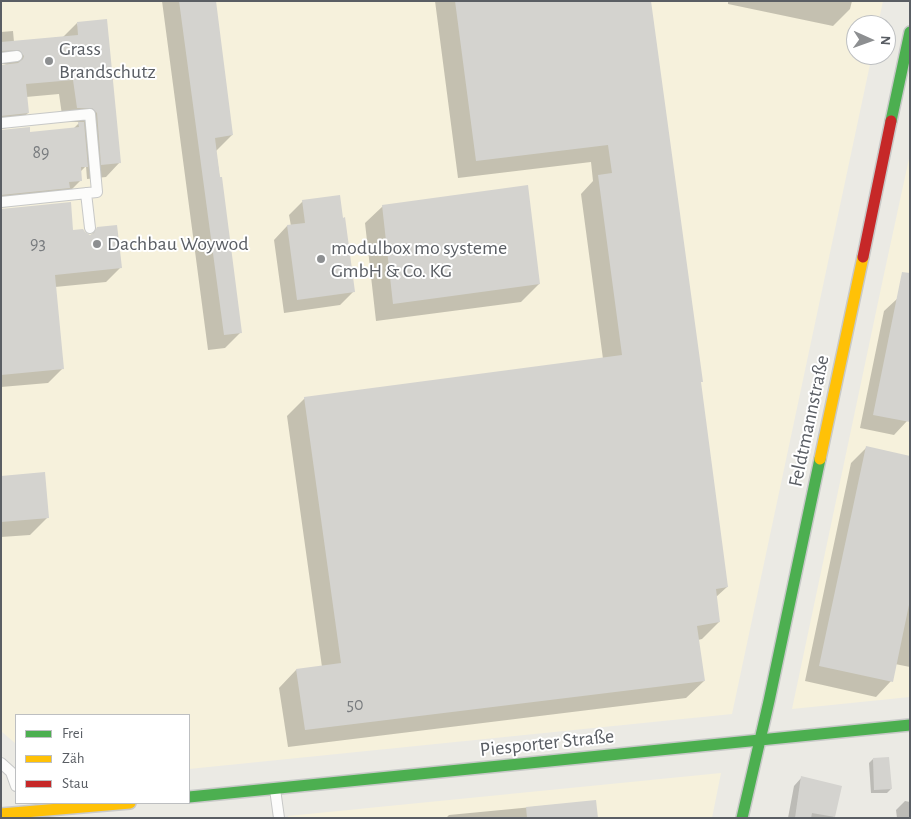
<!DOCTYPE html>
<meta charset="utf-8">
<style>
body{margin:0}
#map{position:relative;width:911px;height:819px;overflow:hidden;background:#ebeae4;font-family:"Alegreya Sans",sans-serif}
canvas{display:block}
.frame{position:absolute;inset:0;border:2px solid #5a5e64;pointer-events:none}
.legend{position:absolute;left:15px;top:714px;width:175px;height:90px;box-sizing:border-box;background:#fff;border:1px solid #bdbfc1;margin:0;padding:6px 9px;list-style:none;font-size:15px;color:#5a5e64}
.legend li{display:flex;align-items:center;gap:10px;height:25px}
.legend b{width:25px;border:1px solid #bdbfc1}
.north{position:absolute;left:846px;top:15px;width:50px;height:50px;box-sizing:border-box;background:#fff;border:1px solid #bdbfc1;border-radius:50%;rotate:92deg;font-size:14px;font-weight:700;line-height:20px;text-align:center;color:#5a5e64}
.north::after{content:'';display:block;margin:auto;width:18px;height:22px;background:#8d8f91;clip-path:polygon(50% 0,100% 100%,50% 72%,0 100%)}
</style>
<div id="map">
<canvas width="911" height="819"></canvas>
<div class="frame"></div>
<ul class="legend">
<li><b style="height:6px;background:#4caf50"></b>Frei</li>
<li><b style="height:6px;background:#ffc107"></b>Zäh</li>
<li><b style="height:6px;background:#c62828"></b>Stau</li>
</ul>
<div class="north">N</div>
</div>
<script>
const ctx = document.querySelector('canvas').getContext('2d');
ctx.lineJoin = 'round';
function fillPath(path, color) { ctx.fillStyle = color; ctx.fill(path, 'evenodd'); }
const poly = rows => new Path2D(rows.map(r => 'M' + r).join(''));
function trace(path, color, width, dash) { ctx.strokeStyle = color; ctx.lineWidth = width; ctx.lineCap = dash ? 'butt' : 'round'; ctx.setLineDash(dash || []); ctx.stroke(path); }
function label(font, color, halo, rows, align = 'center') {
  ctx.font = font + ' "Alegreya Sans",sans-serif'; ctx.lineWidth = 4; ctx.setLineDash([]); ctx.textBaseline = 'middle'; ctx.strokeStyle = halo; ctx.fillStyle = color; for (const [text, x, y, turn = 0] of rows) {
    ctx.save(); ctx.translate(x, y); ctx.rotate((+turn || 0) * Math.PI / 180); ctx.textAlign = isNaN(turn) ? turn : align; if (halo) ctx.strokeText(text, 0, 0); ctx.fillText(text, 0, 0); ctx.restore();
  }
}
const commercial = poly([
 [1,1,883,1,878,25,856,25,856,55,872,55,732,714,189,769,189,715,16,715,16,744,1,731],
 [910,154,910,697,792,709,884,274],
 [721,773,712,818,288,818,288,816]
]);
const shadow = poly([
 [162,1,214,1,232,135,216,151,241,332,225,348,208,350],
 [435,1,650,1,727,587,716,597,719,622,702,639,698,640,704,681,686,698,288,747,279,688,296,670,322,667,287,416,305,398,603,359,581,194,593,181,591,162,458,178],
 [728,1,852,1,850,9,833,26,728,4],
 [77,23,120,162,106,177,87,179,86,166,80,172,81,180,66,195,60,195,54,202,1,207,1,131,29,133,73,129,79,123,78,122,63,122,59,94,26,97,28,113,13,127,1,129,1,66,7,65,1,63,1,32,13,31,14,42,63,37],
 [303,201,353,292,340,305,284,313,274,240,287,226,291,226,289,215],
 [383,206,539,284,521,302,376,321,365,223],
 [1,210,90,236,97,229,120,268,106,282,55,287,63,368,48,383,1,387],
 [898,298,907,421,894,435,860,428,884,311],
 [866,448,910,516,910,667,895,664,891,681,876,697,805,681,851,463],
 [1,478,48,517,30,535,1,537],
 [873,759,891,789,887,793,871,793,869,763],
 [802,777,834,817,833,818,788,818,794,786],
 [595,801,597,818,446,818,449,815],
 [905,801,910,802,910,818,897,818,896,810]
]);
const building = poly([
 [179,1,216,1,233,135,215,138,220,177,222,177,242,333,224,335],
 [455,1,651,1,703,382,701,382,728,587,716,589,720,622,697,626,705,681,305,730,296,669,341,663,304,397,622,355,598,175,612,173,608,145,476,161],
 [107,19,121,163,101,165,97,113,92,108,77,108,73,80,26,84,29,113,1,116,1,65,18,63,23,59,24,56,19,50,1,51,1,42,78,35,77,22],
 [78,122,84,122,88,167,81,167,82,181,69,182,70,188,1,195,1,130,30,127,30,132,79,127],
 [528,185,540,284,393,304,382,205],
 [340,195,343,218,345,217,355,292,297,300,287,225,305,223,302,200],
 [71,202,73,230,83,229,85,232,90,235,94,233,97,227,117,225,122,268,55,275,64,369,1,375,1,209],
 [902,272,910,273,910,422,873,415],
 [866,446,910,456,910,600,893,682,819,666],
 [45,472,49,518,1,522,1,476],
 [889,757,892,789,874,790,873,758],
 [801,776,842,786,835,817,812,813,811,818,795,818],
 [596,800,598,818,527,818,526,807]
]);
const lane = poly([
 [1,58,17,56],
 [1,123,90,114,97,192,1,202],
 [86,193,90,228],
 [1,763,11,772,16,786],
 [275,789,279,818]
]);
const fast = poly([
 [891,121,910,32],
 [189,797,910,725],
 [742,818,769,701,820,459]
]);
const slow = poly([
 [820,459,863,257],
 [1,814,130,803]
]);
const jam = poly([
 [863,257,891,121]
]);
const markers = [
 [49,61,5,"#8d8f91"],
 [97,244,5,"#8d8f91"],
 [321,259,5,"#8d8f91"]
];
const numberNames = [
 ["89",41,153],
 ["93",38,244],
 ["50",355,705]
];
const poiNames = [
 ["Grass",59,49],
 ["Brandschutz",59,72],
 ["Dachbau Woywod",107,244],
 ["modulbox mo systeme",331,248],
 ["GmbH & Co. KG",331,271]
];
const streetNames = [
 ["Feldtmannstraße",809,421,-78],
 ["Piesporter Straße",547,743,-6]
];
fillPath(commercial, '#f6f1dc');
fillPath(shadow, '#0003');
fillPath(building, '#d4d3cf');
trace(lane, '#c7c8c7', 12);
trace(fast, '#c8c9c8', 14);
trace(slow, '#c8c9c8', 14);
trace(jam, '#c8c9c8', 14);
trace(lane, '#fcfcfb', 10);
trace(fast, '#4caf50', 11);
trace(slow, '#ffc107', 11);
trace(jam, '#c62828', 11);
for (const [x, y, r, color] of markers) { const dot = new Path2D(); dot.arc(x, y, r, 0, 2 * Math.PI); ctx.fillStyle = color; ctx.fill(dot); trace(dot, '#fff', 2); }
label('18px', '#797c7f', null, numberNames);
label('20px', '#5a5e64', '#fff', poiNames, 'left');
label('20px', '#5a5e64', '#fff', streetNames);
</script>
